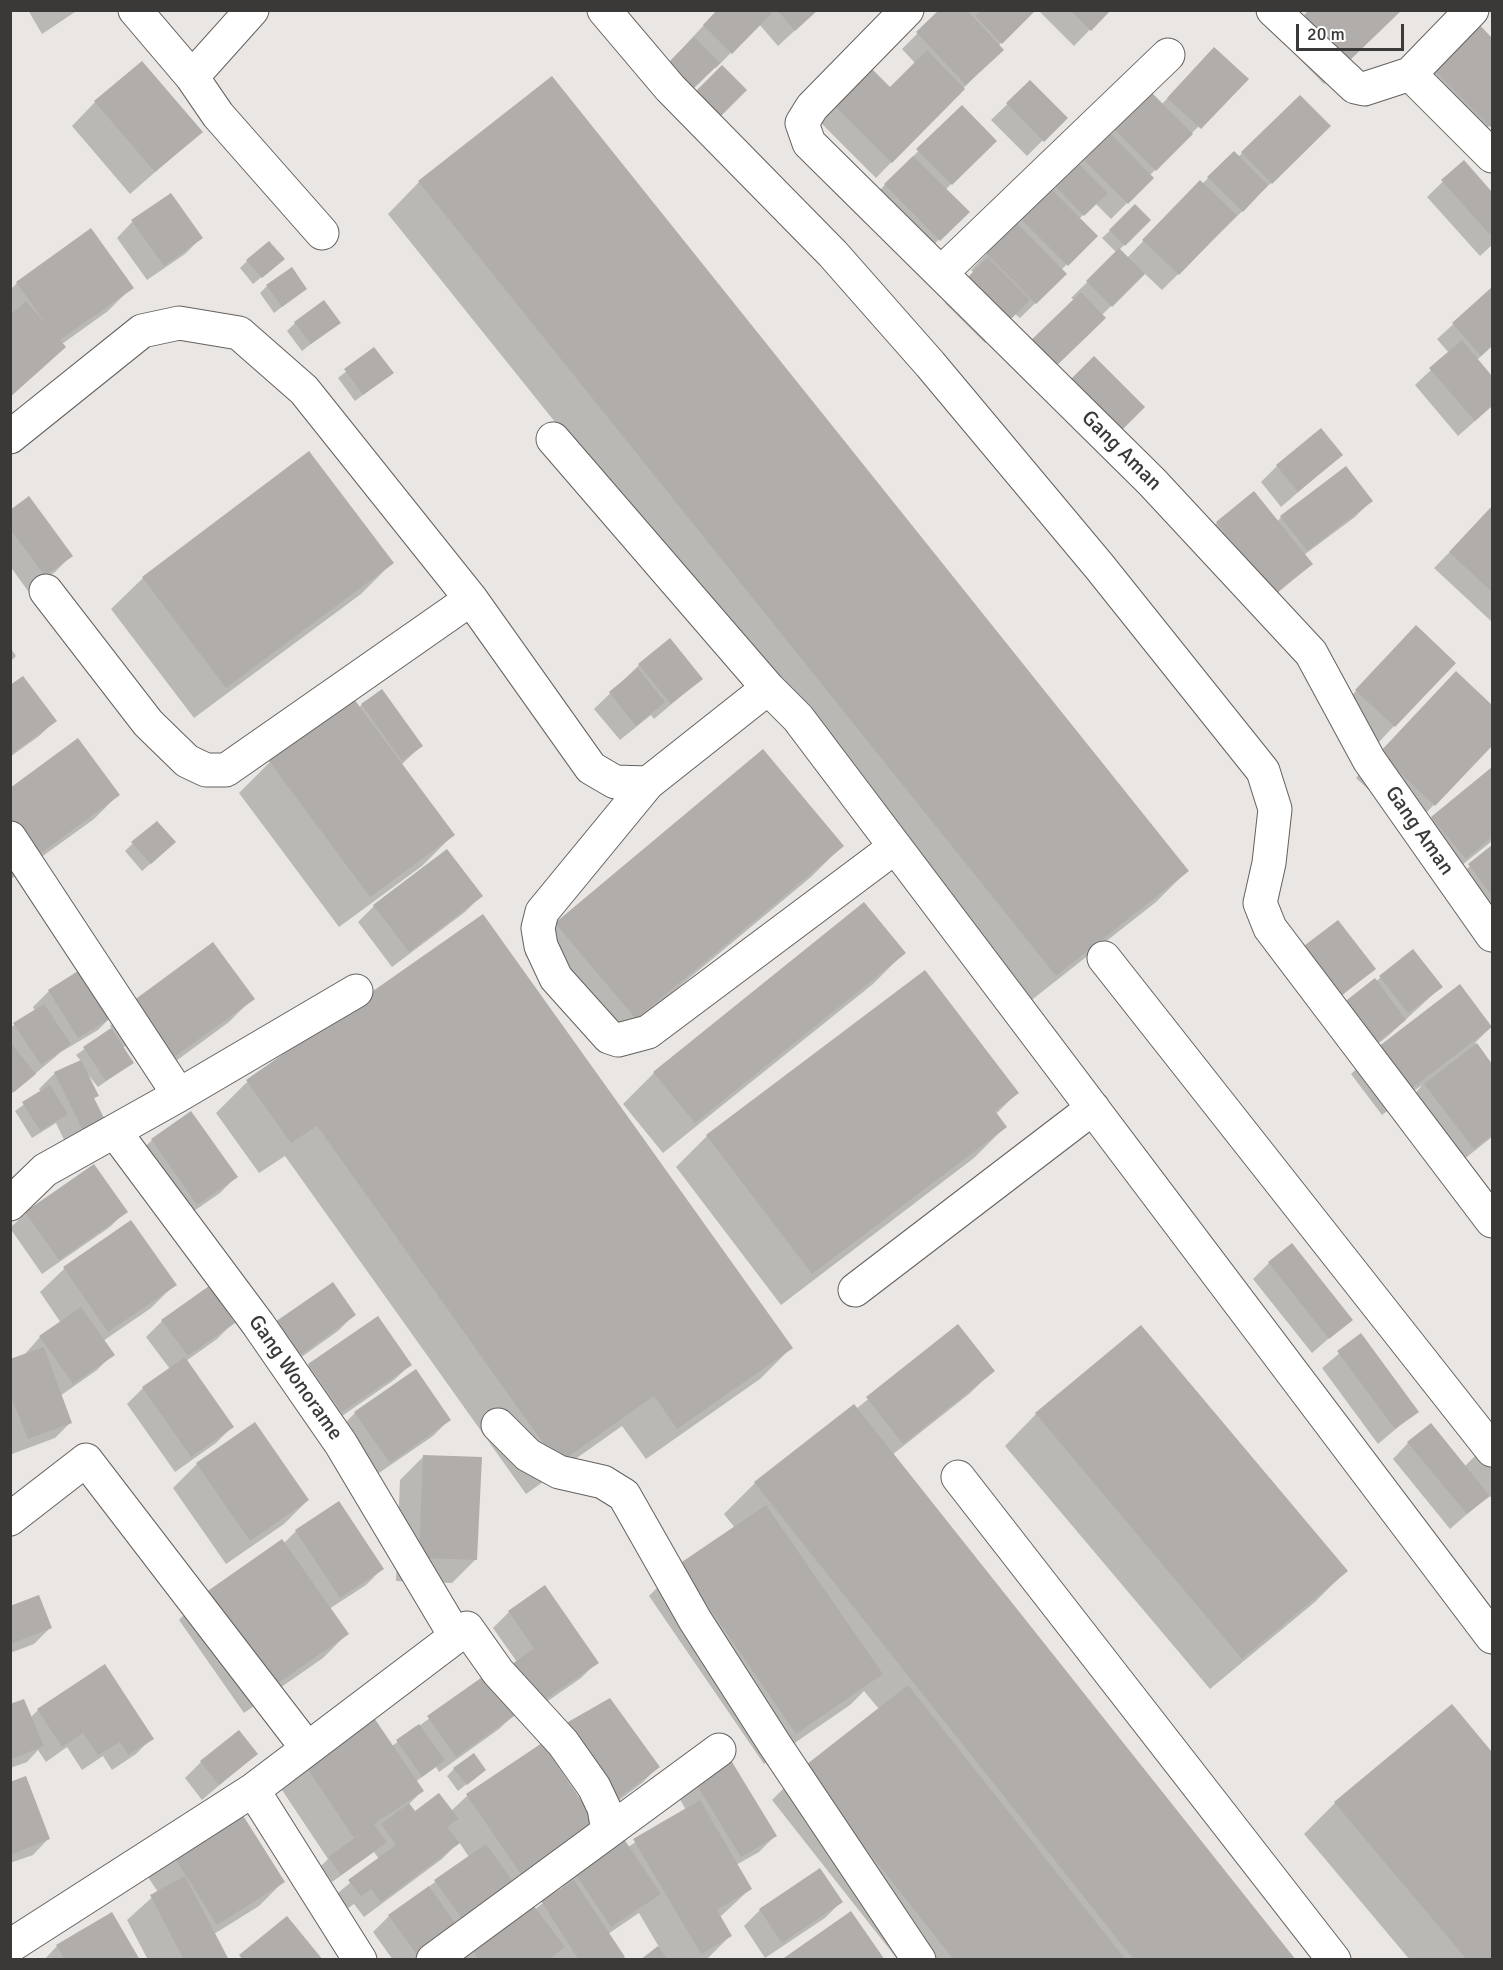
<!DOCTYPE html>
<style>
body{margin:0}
#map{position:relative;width:1503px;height:1970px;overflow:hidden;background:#e9e6e3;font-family:Signika,sans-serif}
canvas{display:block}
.frame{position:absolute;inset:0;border:12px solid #3a3938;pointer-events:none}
.scale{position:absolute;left:1296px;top:24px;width:108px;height:27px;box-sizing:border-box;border:3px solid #3a3938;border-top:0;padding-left:8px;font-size:18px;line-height:21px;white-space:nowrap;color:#3a3938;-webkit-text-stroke:4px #fff;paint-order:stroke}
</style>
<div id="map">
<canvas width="1503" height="1970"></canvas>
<div class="frame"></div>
<div class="scale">20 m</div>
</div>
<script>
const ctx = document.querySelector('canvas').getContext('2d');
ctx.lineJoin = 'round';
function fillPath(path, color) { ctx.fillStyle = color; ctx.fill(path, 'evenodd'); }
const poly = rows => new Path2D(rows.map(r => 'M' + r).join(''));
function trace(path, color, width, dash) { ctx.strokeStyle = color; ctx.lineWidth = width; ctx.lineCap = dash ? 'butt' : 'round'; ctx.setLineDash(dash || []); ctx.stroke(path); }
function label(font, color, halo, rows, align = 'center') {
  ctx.font = font + ' Signika,sans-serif'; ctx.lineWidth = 4.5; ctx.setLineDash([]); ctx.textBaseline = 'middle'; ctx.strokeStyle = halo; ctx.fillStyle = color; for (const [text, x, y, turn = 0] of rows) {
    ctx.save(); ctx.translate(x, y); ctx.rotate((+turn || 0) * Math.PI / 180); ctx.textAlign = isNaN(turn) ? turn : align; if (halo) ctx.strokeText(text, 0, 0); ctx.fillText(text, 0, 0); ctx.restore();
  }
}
const shadow = poly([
 [28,10,78,10,42,34],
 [718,10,817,10,778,46,759,24,716,68,714,67,685,95,661,71],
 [941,10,1034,10,998,46,986,65,876,178,813,115,864,64,890,89,915,63,902,49],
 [1038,10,1109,10,1074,46],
 [1311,10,1389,21,1324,84,1281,40],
 [1475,22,1492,40,1492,123,1473,142,1414,81],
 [1199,65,1246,79,1150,175,1152,178,1111,219,1095,203,1079,219,1096,236,1061,270,1065,274,1020,318,1015,314,985,343,945,303,974,273,971,270,1005,235,1149,92,1161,105],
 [1030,82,1065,118,1027,156,991,120],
 [1300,97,1329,126,1162,290,1144,273,1102,315,1071,298,1117,253,1102,238,1135,207,1149,220,1119,250,1127,258,1200,182,1202,184,1234,153,1238,157],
 [95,102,201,132,130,194,72,126],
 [962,107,995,141,945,190,967,212,923,255,869,201],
 [1463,162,1492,194,1492,245,1480,256,1427,197],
 [419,182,1187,871,1156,902,1024,1006,388,214],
 [132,222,201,238,185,254,147,280,117,238],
 [247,261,275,266,253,284,240,268],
 [17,283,132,287,108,311,62,344,48,363,10,397,10,290],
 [267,286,305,289,274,313,260,293],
 [1492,289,1492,346,1477,360,1492,378,1492,406,1458,436,1415,385,1449,353,1437,339],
 [339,322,302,351,287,331,295,323],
 [374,349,392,373,355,401,338,378],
 [1341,455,1281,507,1261,482,1277,466],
 [1371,501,1355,517,1304,555,1311,564,1259,609,1201,539,1217,523,1277,522,1281,517],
 [1492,509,1492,622,1434,568],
 [10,512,71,556,55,572,28,591,10,566],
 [392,563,361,594,194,718,111,609,143,578],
 [1401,643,1394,726,1379,742,1341,707],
 [10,647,16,656,10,662],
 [639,665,701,679,654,719,651,715,620,740,594,709],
 [1456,673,1492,707,1492,743,1411,829,1356,778],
 [10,687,55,721,39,736,10,757],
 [362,705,421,746,401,765,453,835,422,866,339,927,239,793,270,762],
 [1492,769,1492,841,1441,882,1409,842,1432,818],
 [10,789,118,795,94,819,11,879],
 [132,844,166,850,142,871,125,851],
 [842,846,811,877,604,1049,525,955,556,924],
 [1492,847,1492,932,1453,881],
 [481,896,465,912,392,967,358,922,374,906],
 [864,904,904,953,873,984,663,1153,623,1104,654,1073],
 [1337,922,1374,969,1317,1016],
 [1413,951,1441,987,1388,1036,1353,1063,1375,982],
 [86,969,114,1014,98,1030,61,1052,10,1095,10,1028,35,1011,33,1007,49,991],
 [253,998,229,1022,150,1080,125,1046,122,1048,133,1062,98,1087,85,1071,97,1096,93,1099,103,1120,67,1146,56,1123,32,1138,15,1111,41,1092,39,1089,55,1073,81,1061,76,1055,112,1029,110,1026,134,1003],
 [1491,1027,1475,1043,1492,1066,1492,1137,1458,1164,1409,1101,1422,1085,1382,1115,1351,1074,1375,1051],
 [247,1082,791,1348,760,1379,646,1459,622,1426,526,1494,285,1156,259,1173,216,1113],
 [1017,1093,995,1115,1005,1127,974,1158,781,1305,676,1167,707,1136],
 [152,1140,236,1177,220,1193,181,1220,136,1156],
 [93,1166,126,1211,110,1227,42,1274,10,1228,26,1213],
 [131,1222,175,1284,151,1308,103,1341,113,1354,97,1370,60,1396,71,1422,55,1438,12,1454,10,1361,25,1354,40,1337,61,1323,40,1292,64,1269],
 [1269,1263,1351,1319,1312,1353,1253,1279],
 [354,1315,338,1331,282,1371,260,1339],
 [162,1321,233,1323,217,1339,186,1361,232,1427,216,1443,175,1472,127,1404,143,1388,170,1369,146,1337],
 [958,1326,993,1371,969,1394,892,1455,1294,1960,898,1960,772,1800,803,1769,879,1709,864,1691,850,1705,764,1764,649,1596,680,1565,735,1528,724,1514,755,1483,853,1406,856,1409],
 [1141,1327,1346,1571,1315,1602,1210,1689,1005,1446,1036,1414],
 [1361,1335,1417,1411,1378,1444,1322,1368],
 [309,1365,410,1365,394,1380,326,1427,293,1381],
 [415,1372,449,1420,433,1436,373,1477,339,1429,355,1413],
 [255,1424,308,1500,284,1524,226,1564,173,1488,197,1464],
 [1492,1439,1492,1499,1489,1495,1450,1529,1393,1459,1408,1443,1464,1467],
 [424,1456,476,1559,452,1583,396,1581,400,1480],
 [296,1531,382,1569,366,1585,329,1609,347,1634,323,1658,244,1713,179,1620,203,1596,283,1544],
 [544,1588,597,1662,581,1678,519,1721,514,1715,499,1729,439,1772,436,1767,415,1782,422,1791,409,1804,415,1813,451,1811,467,1796,542,1745,596,1825,416,1960,393,1960,373,1932,389,1916,469,1857,459,1842,442,1859,364,1917,354,1904,344,1911,333,1897,379,1859,374,1852,332,1882,321,1866,328,1859,278,1784,301,1760,392,1746,488,1675,517,1662,493,1628,509,1612],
 [10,1608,50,1628,34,1644,10,1653],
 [10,1706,30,1718,38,1710,152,1738,136,1754,112,1770,103,1756,82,1770,67,1747,46,1762,38,1750,27,1762,10,1768],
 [1451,1706,1492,1755,1492,1960,1410,1960,1304,1834,1335,1803],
 [562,1727,658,1767,642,1783,601,1814],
 [256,1754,202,1800,185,1778,201,1762],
 [454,1769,484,1770,458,1791,447,1776],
 [694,1780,775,1836,759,1852,736,1865,750,1889,720,1917,731,1935,707,1959,643,1960,659,1947,639,1913,608,1934,620,1960,447,1960,534,1910,560,1890,575,1873,628,1847,686,1810,678,1796],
 [10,1784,48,1839,33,1855,10,1863],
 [170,1850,283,1882,259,1906,214,1934,227,1960,148,1960,127,1920,158,1892,146,1874],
 [819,1870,841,1902,825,1918,765,1958,744,1926,760,1910],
 [57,1946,139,1960,44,1960]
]);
const building = poly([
 [717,10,769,10,772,13,732,54,703,25],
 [777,10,818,10,795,31],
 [939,10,967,10,1004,50,966,85,916,32],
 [981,10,1036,10,1002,44,975,16],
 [1070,10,1111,10,1091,31],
 [1309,10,1402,10,1349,61,1304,15],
 [1475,20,1492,38,1492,125,1490,127,1428,64],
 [694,37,720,63,694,88,668,63],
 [1214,47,1249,79,1201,129,1167,98],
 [927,50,965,89,892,163,827,98,864,61,890,87],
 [142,61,203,132,155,172,94,101],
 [722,65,747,90,716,121,691,96],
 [552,76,1189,871,1056,976,418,181],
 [1030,80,1068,118,1044,142,1006,103],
 [1149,90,1193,134,1156,171,1112,127],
 [1300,95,1331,126,1272,184,1241,152],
 [962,105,997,141,952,185,916,149],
 [1109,132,1154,178,1128,204,1082,158],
 [1234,151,1268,185,1243,212,1207,177],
 [913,156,970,212,940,241,884,184],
 [1464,160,1492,192,1492,237,1441,180],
 [1077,162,1108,193,1084,216,1054,185],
 [1200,180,1237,215,1179,275,1142,240],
 [1050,188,1098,236,1068,266,1020,218],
 [171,193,203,238,164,266,131,220],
 [1135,204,1151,220,1125,246,1109,230],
 [1017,223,1067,274,1036,304,986,253],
 [91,228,134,288,60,340,66,347,10,397,10,315,26,301,46,324,16,282],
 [269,241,285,259,262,278,246,260],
 [1119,248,1145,274,1112,307,1086,281],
 [988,257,1030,300,1002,328,959,286],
 [292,267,307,289,282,307,266,285],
 [1492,287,1492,346,1481,356,1452,323],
 [1081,292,1106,318,1050,372,1024,347],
 [324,300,341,323,311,344,294,322],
 [1462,340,1492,376,1492,406,1475,421,1429,368],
 [374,347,394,373,363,395,344,369],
 [1094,356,1145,407,1115,437,1064,386],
 [1321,428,1343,455,1298,492,1276,465],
 [309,451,394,563,226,688,142,577],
 [1346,466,1373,501,1307,551,1280,516],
 [1254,491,1313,564,1275,594,1216,522],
 [29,496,73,556,45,576,10,529,10,510],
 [1492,506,1492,592,1449,552],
 [1416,625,1456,663,1395,727,1355,690],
 [670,638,703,679,671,704,638,664],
 [638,668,665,702,636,726,609,692],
 [1456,671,1492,705,1492,746,1435,806,1379,753],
 [23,676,57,721,10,755,10,685],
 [382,689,423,746,402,761,361,704],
 [354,699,455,835,370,897,269,761],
 [78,738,120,795,36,857,10,822,10,788],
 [763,749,844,846,636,1019,555,923],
 [1492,767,1492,837,1466,859,1431,817],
 [157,821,176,842,151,864,131,842],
 [1492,845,1492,896,1468,864],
 [447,849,483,896,409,952,373,905],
 [864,902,906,953,695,1123,653,1072],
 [483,914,793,1348,677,1429,654,1396,558,1464,317,1126,291,1143,246,1080],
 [1338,920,1376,969,1334,1001,1296,952],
 [213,942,255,999,174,1057,133,1001],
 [1413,949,1443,987,1408,1013,1379,976],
 [86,966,116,1015,78,1038,48,990],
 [925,970,1019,1093,995,1111,1007,1127,812,1274,706,1135],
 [1375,978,1406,1020,1370,1048,1338,1007],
 [1460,984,1492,1027,1407,1092,1374,1050],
 [44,1004,71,1044,41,1065,13,1023],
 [111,1028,134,1063,106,1081,83,1047],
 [10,1042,36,1074,14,1092,10,1088],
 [1477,1043,1492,1064,1492,1135,1474,1149,1424,1084],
 [81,1060,99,1096,94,1098,105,1120,83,1131,54,1072],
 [50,1085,68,1114,40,1131,22,1102],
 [191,1111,238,1177,197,1205,151,1139],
 [94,1164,128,1212,59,1260,25,1212],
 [131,1220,177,1285,108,1332,63,1267],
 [1292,1243,1353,1320,1329,1339,1268,1262],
 [333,1282,356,1315,299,1356,275,1322],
 [209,1286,235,1323,188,1356,161,1320],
 [81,1307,115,1355,73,1384,39,1336],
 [378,1316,412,1365,342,1412,308,1364],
 [958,1324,995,1371,903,1444,866,1397],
 [1141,1325,1348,1571,1242,1659,1035,1413],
 [1361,1333,1419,1412,1395,1429,1337,1351],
 [44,1347,72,1423,28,1439,10,1394,10,1359],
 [185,1357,234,1427,191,1457,142,1387],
 [416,1369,451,1420,390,1463,354,1412],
 [854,1404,1296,1960,1134,1960,754,1482],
 [255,1422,309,1500,250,1541,196,1463],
 [1431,1423,1490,1496,1467,1514,1407,1442],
 [423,1455,482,1457,477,1560,419,1558],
 [339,1501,384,1569,340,1598,295,1530],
 [766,1505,883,1674,796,1734,679,1564],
 [282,1539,349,1634,268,1690,202,1595],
 [545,1585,599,1663,535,1706,508,1667,534,1648,508,1611],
 [39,1595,52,1628,10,1644,10,1606],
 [105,1664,154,1739,128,1755,120,1742,98,1755,83,1733,62,1747,37,1709],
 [488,1673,517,1714,456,1757,427,1716],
 [908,1685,1126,1960,954,1960,802,1768],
 [610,1698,660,1767,617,1799,561,1726],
 [24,1699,44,1746,10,1760,10,1704],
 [1452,1704,1492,1752,1492,1960,1467,1960,1334,1802],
 [370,1712,424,1791,374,1824,387,1842,341,1875,328,1857,365,1831,354,1838,301,1759],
 [419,1724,445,1760,422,1777,396,1740],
 [239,1730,258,1754,219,1785,200,1761],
 [542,1743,598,1825,522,1876,466,1794],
 [474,1753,486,1770,467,1785,453,1768],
 [729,1757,777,1836,741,1857,693,1779],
 [26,1776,50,1839,10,1855,10,1782],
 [439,1793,459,1819,447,1827,460,1843,381,1902,371,1889,361,1896,348,1880,396,1845,381,1824,409,1803,415,1811],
 [700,1800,752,1889,717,1910,732,1936,701,1954,633,1839],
 [237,1806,285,1882,217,1925,169,1849],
 [624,1839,661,1894,611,1927,574,1872],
 [486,1844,516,1886,465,1923,434,1880],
 [820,1868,843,1902,782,1943,759,1909],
 [185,1876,229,1960,184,1960,150,1895],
 [574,1880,625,1957,621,1960,579,1960,541,1901],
 [429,1886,458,1927,418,1956,388,1915],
 [530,1901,565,1947,548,1960,479,1960,469,1946],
 [851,1911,885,1960,781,1960],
 [112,1912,140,1960,65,1960,56,1945],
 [287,1916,323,1960,243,1960,239,1955],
 [658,1946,668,1960,640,1960]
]);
const minor = poly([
 [135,10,192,77],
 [252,10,192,77,218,115,322,233],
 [604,10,670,88,833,254,930,364,1099,566,1263,771,1275,809,1269,863,1260,903,1270,928,1492,1221],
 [907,10,812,107,802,123,809,143,1152,482,1311,653,1369,760,1492,935],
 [1273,10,1355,87,1364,89,1410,74,1472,10],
 [1410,74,1492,156],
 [941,273,1168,55],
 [10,437,142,331,179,323,239,333,304,390,471,599,591,768,615,782,648,783,768,688,798,718,1492,1637],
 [553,439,768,688],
 [46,591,148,723,187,761,206,770,226,770,471,599],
 [648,783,542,912,538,928,541,946,556,978,609,1037,618,1040,648,1032,895,847],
 [10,838,179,1095,45,1170,10,1204],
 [1104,958,1492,1450],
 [179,1095,356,991],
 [115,1132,258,1324,341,1444,456,1637],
 [855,1290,1093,1108],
 [498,1425,528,1455,559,1472,603,1482,624,1495,695,1620,775,1745,919,1960],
 [958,1477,1334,1960],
 [10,1519,86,1460,307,1748],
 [253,1790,360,1960],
 [10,1946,253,1790,467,1628,498,1672,563,1743,594,1787,604,1808,608,1831],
 [433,1960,719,1750]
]);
const streetNames = [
 ["Gang Aman",1121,451,45],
 ["Gang Aman",1419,831,55],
 ["Gang Wonorame",295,1378,55]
];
fillPath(shadow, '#0003');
fillPath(building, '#b0adaa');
trace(minor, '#64615f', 35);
trace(minor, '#fff', 33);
label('21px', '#3a3938', '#fff', streetNames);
</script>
